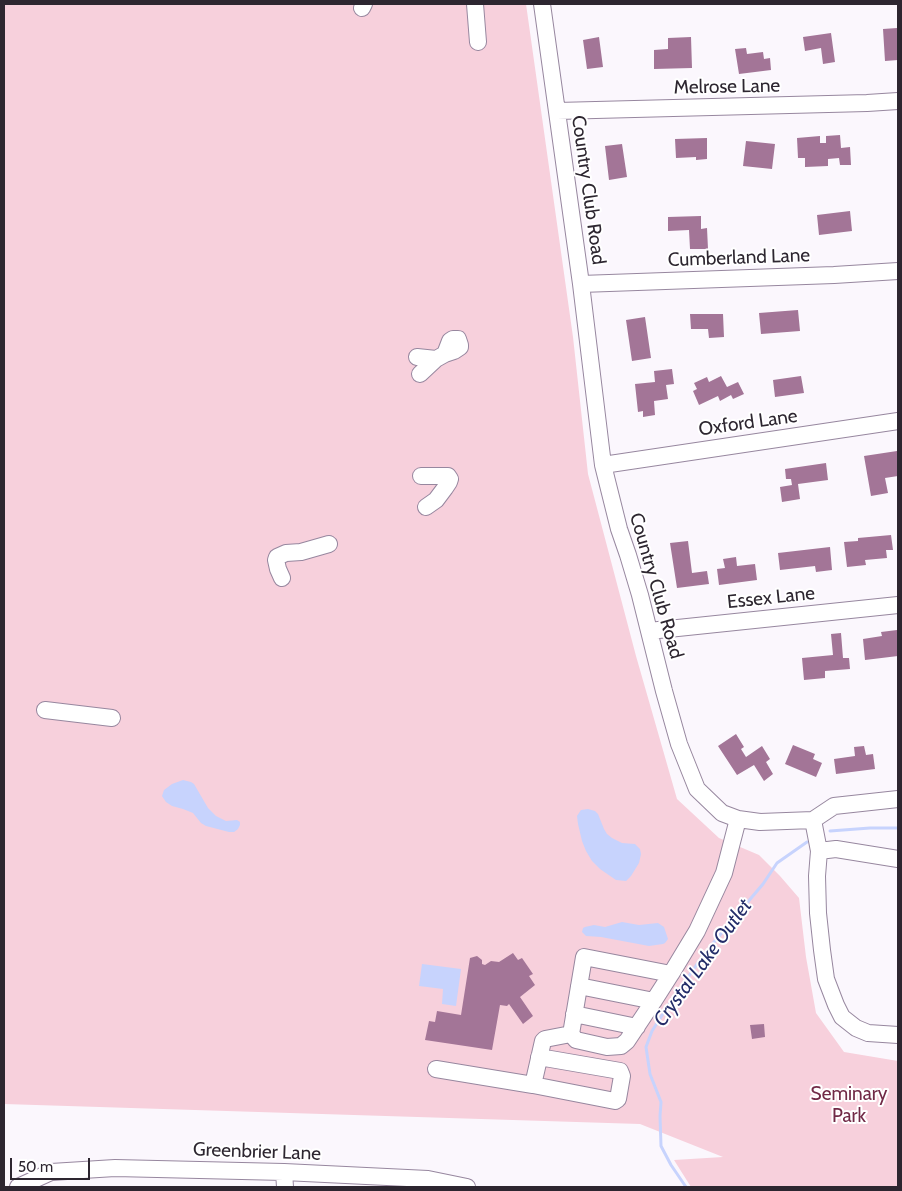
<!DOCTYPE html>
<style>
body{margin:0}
#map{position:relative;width:902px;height:1191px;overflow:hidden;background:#fbf7fd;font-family:Cabin,sans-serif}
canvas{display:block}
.frame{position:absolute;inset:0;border:5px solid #2d2630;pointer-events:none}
.scale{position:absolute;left:10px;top:1158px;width:80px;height:22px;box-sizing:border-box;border:2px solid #2d2630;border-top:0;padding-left:6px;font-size:15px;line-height:18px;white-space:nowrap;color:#2d2630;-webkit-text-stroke:4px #fff;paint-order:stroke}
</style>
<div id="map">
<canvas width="902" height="1191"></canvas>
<div class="frame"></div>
<div class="scale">50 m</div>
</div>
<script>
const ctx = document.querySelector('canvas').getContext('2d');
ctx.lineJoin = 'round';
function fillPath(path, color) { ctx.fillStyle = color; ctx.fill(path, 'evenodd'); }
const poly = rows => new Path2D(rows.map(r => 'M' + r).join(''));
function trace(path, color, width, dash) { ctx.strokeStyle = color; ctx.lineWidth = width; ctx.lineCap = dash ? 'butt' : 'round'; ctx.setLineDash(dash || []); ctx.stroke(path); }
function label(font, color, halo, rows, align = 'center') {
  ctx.font = font + ' Cabin,sans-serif'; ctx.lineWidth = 4; ctx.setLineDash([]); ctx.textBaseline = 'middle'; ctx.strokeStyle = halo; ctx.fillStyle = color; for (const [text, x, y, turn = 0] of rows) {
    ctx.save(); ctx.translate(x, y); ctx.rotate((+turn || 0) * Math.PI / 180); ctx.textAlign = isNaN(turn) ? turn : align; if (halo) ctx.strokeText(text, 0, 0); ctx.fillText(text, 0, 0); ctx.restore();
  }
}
const green = poly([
 [4,4,526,4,573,337,588,474,636,656,677,799,719,838,759,855,780,876,799,898,806,957,816,1013,844,1052,898,1061,898,1187,691,1187,674,1160,723,1157,640,1124,4,1104]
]);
const water = poly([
 [183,780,191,782,194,784,208,808,216,816,226,821,237,820,240,822,240,825,238,829,234,832,229,832,206,826,201,823,193,813,183,809,172,806,166,802,162,796,164,790,172,784],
 [588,809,595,811,598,814,604,829,607,834,612,838,622,843,635,844,640,849,641,854,639,863,631,876,626,881,616,880,600,869,592,861,586,851,582,841,578,824,577,816,581,810],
 [622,922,639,925,658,923,664,927,668,939,665,943,663,944,649,946,601,937,586,936,582,932,583,928,585,927,594,925,605,927],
 [422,964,461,969,456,1006,442,1004,443,989,419,986]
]);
const stream = poly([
 [830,831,870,828,898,828],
 [686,1187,671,1165,661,1146,660,1116,661,1102,650,1074,646,1047,652,1031,666,1009,702,957,719,936,763,884,777,863,807,842]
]);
const building = poly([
 [897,28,898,60,885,61,883,29],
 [831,33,835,62,823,64,821,48,805,51,803,37],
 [599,37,603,67,587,69,583,40],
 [691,37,692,68,654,69,654,50,668,49,668,38],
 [746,48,747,54,763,52,764,59,770,58,771,70,739,74,735,49],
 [840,135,841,148,850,147,851,165,840,165,839,158,828,159,828,166,805,167,805,158,798,158,797,138,820,136,820,143,826,143,826,136],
 [707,138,707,159,696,160,696,157,676,158,675,139],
 [746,141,775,144,772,169,743,166],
 [622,144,627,177,609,180,605,146],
 [850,211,852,231,819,235,817,215],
 [701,216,701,229,707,228,708,249,690,249,689,230,668,231,668,217],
 [798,310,800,331,761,334,759,313],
 [690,314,723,314,724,337,709,338,708,329,691,329],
 [645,317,651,358,632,361,626,320],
 [672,369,674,384,666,385,668,399,654,401,655,415,643,417,643,411,638,412,635,384,655,382,654,371],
 [721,376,727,387,738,382,744,394,733,399,731,395,720,401,718,396,699,405,693,391,697,389,694,383,707,377,709,382],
 [801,376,804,393,775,397,773,380],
 [897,451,898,459,898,476,885,478,888,493,871,496,864,456],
 [826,463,828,480,798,484,800,499,782,502,780,487,792,485,791,479,786,479,785,469],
 [891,535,893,550,886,550,887,558,865,560,866,565,847,567,844,542,858,541,858,538],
 [688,541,692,573,707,571,709,584,677,588,670,543],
 [830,547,832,570,816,572,815,566,780,570,778,553],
 [736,557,737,566,755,564,757,580,719,585,717,569,725,568,723,559],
 [897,630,898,656,865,660,863,639,882,636,881,632],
 [841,633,843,658,849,658,850,669,825,671,825,678,804,680,802,658,833,655,831,634],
 [736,734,744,747,741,749,746,757,762,746,770,759,766,762,773,774,764,781,754,765,737,775,718,746],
 [793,745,815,754,813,759,822,763,816,777,785,764],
 [864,746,866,755,873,754,875,769,836,774,834,759,855,756,854,747],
 [513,953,518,960,522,958,533,974,529,976,535,985,520,997,533,1016,523,1024,509,1004,507,1006,500,1005,492,1050,425,1040,429,1021,435,1022,437,1011,461,1015,470,958,477,956,482,960,482,964,485,965,491,961,499,962],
 [764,1024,765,1037,752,1039,750,1025]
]);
const minor = poly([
 [475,4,478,42],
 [542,4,581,284,603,465,619,529,628,555,640,595,664,691,679,744,697,789,722,813,738,819,760,822,813,820],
 [362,8,364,4],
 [557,111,867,103,898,101],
 [581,284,834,275,898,271],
 [417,357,436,359,445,354,454,351,460,347,460,345,458,339,453,339,450,341,445,354],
 [420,374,436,359],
 [603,465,898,421],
 [421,476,448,476,450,479,449,482,445,488,436,500,426,507],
 [282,578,278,569,276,560,277,557,286,553,301,552,329,544],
 [649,631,898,605],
 [45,710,112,718],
 [813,820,819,851,817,876,818,913,822,950,826,979,836,1005,842,1017,856,1028,868,1033,898,1035],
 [813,820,834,806,898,799],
 [819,851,836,849,898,859],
 [671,974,584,957,571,1034,576,1040,607,1047,621,1046,627,1041,655,999,671,974,697,931,724,873,738,819],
 [579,986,654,1001],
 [574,1014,637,1027],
 [436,1069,533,1085,543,1041,545,1039,571,1034],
 [533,1085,615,1101,618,1099,622,1076,620,1071,539,1057],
 [284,1172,285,1187],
 [18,1187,51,1172,115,1168,284,1172,428,1179,467,1187]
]);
const streetNames = [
 ["Melrose Lane",727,87,-1],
 ["Country Club Road",588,190,82],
 ["Cumberland Lane",739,258,-2],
 ["Oxford Lane",748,423,-8],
 ["Country Club Road",656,586,74],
 ["Essex Lane",771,598,-6],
 ["Greenbrier Lane",257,1152,2]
];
const parkNames = [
 ["Seminary",849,1094],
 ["Park",849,1116]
];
const waterNames = [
 ["Crystal Lake Outlet",703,963,-54]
];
fillPath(green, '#f7d0dc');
fillPath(water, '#c7d3fd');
trace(stream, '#c7d3fd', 3);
fillPath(building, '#a37597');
trace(minor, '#97879f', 18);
trace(minor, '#fff', 16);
label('19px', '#2d2630', '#fff', streetNames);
label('19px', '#712a47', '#fff', parkNames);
label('italic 20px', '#242d69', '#fff', waterNames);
</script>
